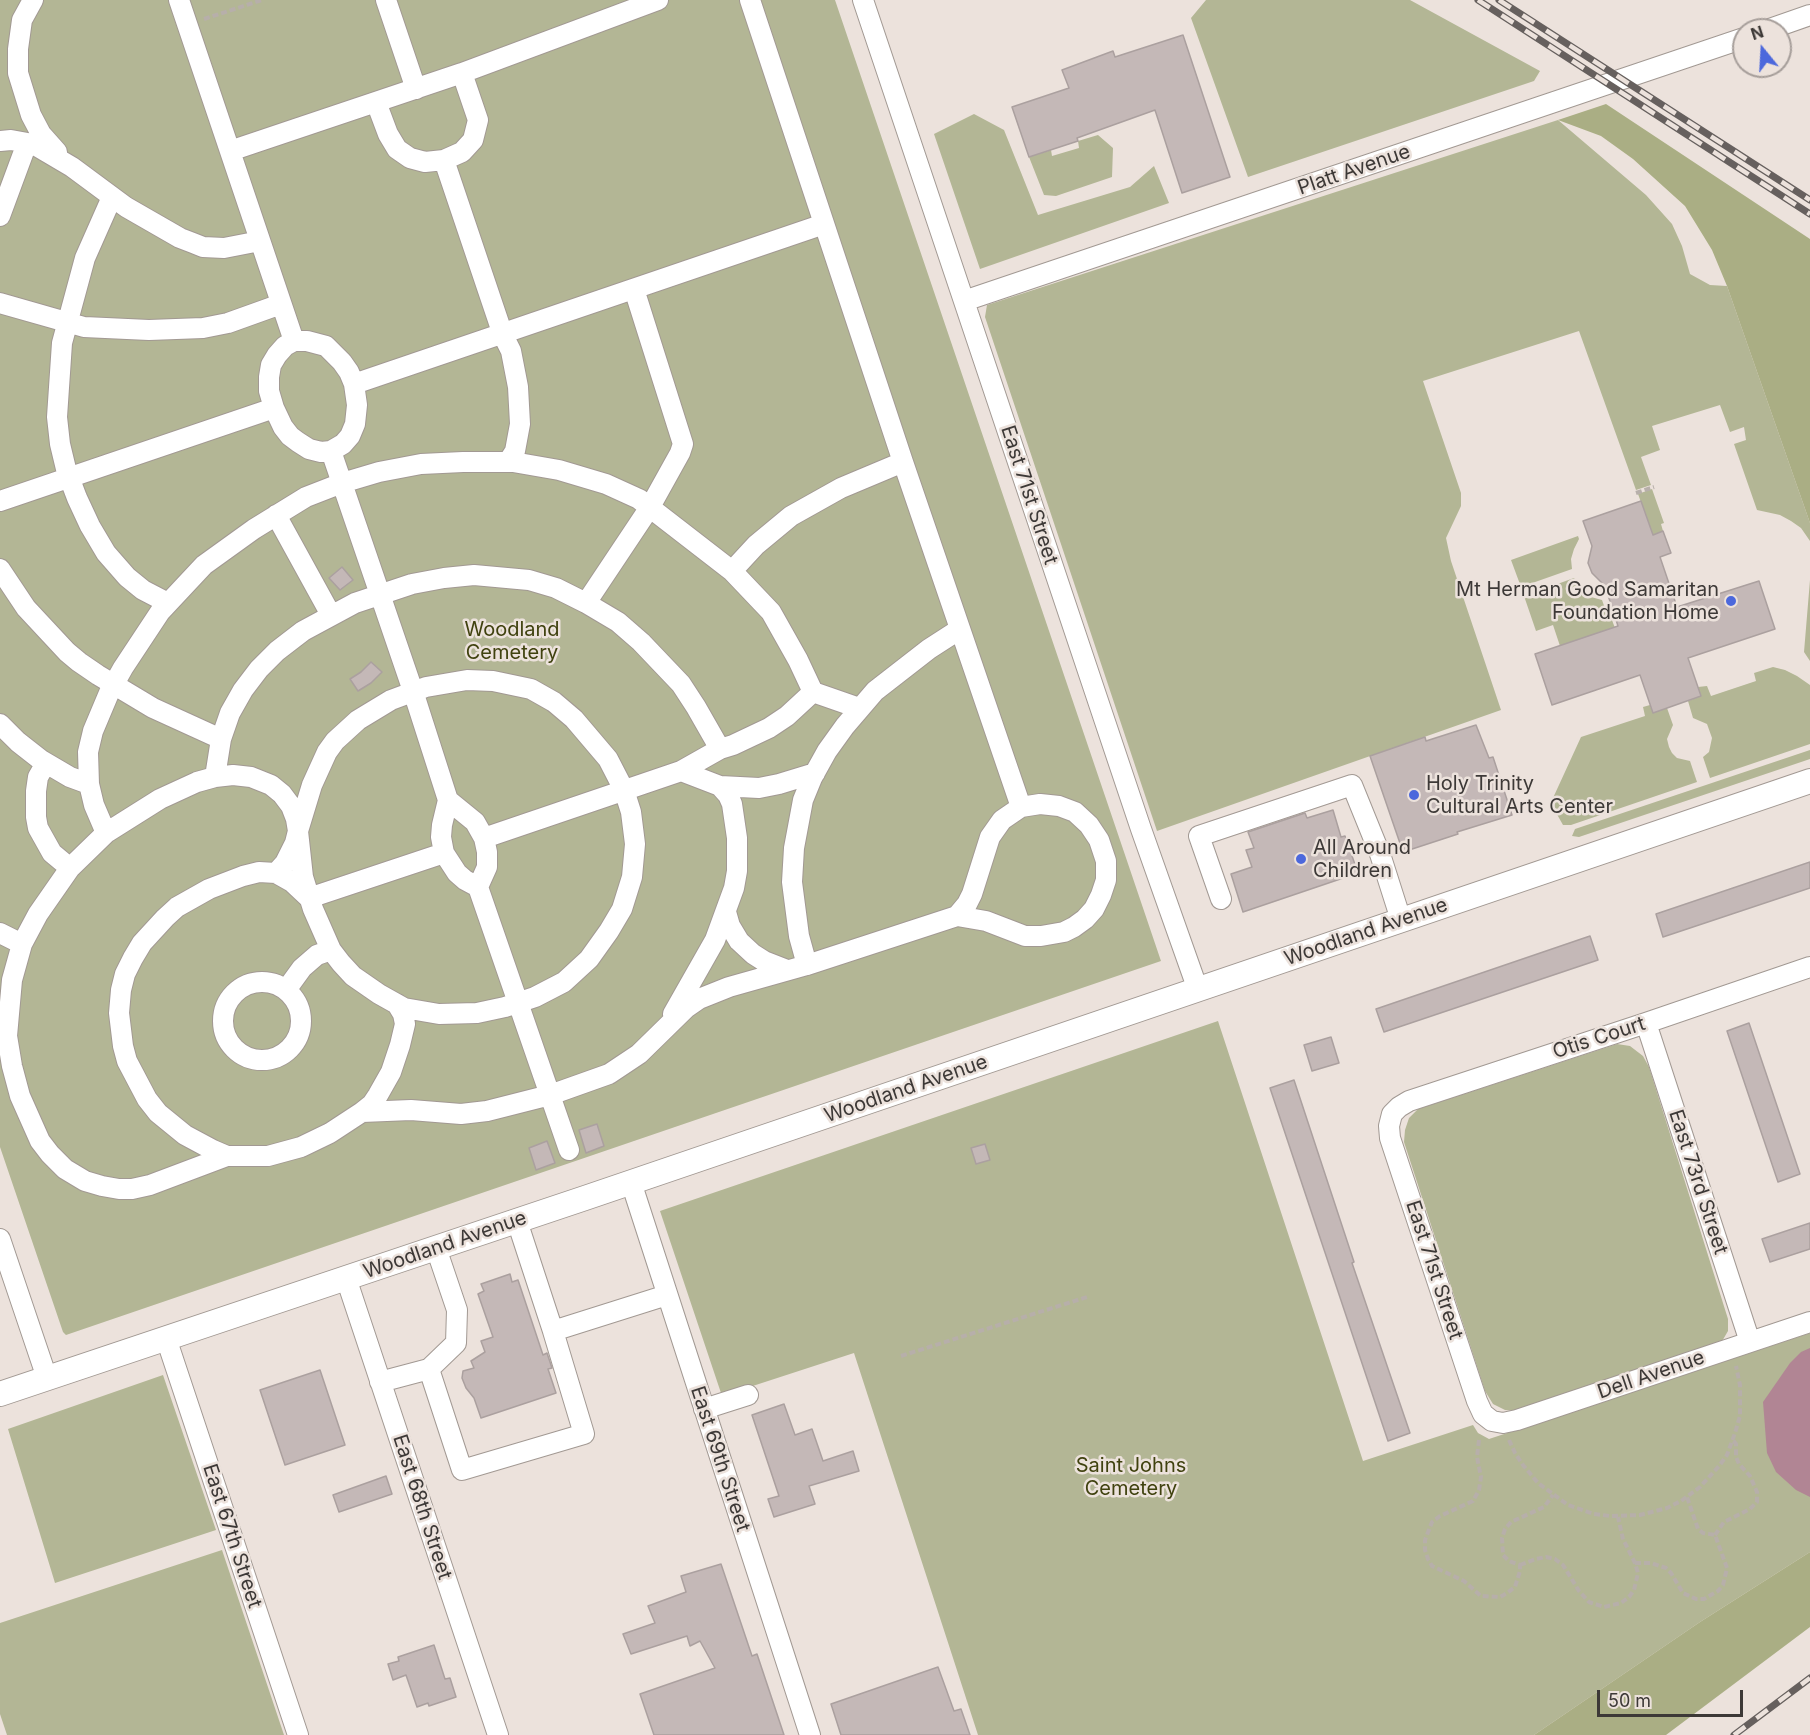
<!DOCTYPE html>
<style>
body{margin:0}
#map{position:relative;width:1810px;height:1735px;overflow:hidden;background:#ece2dc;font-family:Inter,sans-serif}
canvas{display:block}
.north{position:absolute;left:1732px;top:18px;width:60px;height:60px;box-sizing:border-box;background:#ece2dc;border:2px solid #a69e9a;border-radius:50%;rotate:342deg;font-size:16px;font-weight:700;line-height:24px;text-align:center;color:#3d3937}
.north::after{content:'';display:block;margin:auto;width:21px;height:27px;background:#4c68dc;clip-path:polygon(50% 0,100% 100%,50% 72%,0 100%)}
.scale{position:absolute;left:1597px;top:1690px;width:146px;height:27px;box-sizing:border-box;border:3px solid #3d3937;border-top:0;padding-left:8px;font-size:18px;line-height:21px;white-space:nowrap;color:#3d3937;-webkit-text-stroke:4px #ece2dc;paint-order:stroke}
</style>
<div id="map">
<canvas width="1810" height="1735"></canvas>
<div class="north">N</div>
<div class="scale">50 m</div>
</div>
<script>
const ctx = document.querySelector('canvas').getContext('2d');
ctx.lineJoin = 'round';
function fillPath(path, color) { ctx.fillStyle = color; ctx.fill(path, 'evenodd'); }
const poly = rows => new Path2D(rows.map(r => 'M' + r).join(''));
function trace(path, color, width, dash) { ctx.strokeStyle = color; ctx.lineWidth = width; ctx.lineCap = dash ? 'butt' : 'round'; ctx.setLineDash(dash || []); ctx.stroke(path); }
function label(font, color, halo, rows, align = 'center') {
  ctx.font = font + ' Inter,sans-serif'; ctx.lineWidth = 5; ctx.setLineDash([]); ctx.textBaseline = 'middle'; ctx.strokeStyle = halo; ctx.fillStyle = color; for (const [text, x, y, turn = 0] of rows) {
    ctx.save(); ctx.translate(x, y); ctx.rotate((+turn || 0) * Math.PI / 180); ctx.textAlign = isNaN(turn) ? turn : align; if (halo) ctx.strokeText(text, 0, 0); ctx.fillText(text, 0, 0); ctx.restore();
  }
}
const green = poly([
 [0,0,835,0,1161,961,66,1335,63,1332,0,1147],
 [1206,0,1410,0,1540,71,1534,81,1248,177,1191,18],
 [974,114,1004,130,1038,215,1130,187,1154,166,1169,203,980,269,934,134],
 [1558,120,1646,195,1672,224,1682,246,1690,274,1710,285,1727,286,1810,523,1810,541,1801,528,1791,521,1780,515,1757,510,1734,444,1746,440,1744,427,1730,432,1720,405,1652,426,1660,450,1641,457,1651,485,1636,490,1579,331,1423,381,1461,493,1461,506,1446,538,1451,561,1501,710,1157,831,985,317,987,305],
 [1098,135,1113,148,1112,177,1056,196,1044,195,1029,157,1051,150,1052,156,1079,148,1078,141],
 [1652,489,1664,523,1661,524,1663,531,1653,535,1638,494],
 [1578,536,1579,539,1574,549,1571,559,1572,569,1521,587,1511,560],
 [1574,578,1591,597,1602,600,1607,614,1610,615,1615,628,1560,646,1553,625,1536,631,1524,596],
 [1810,580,1810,661,1804,652],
 [1773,667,1785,670,1797,676,1810,685,1810,744,1710,778,1703,757,1709,752,1712,738,1707,724,1693,718,1688,701,1701,696,1698,687,1707,686,1711,696,1756,681,1754,673],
 [1650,705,1653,713,1667,708,1673,725,1667,739,1669,747,1672,753,1677,758,1690,761,1697,782,1571,825,1563,825,1554,809,1553,798,1581,737,1645,716,1643,707],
 [1810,750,1810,759,1579,837,1572,836,1575,829],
 [1218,1021,1363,1461,1473,1425,1478,1433,1489,1439,1810,1333,1810,1552,1700,1622,1534,1735,978,1735,854,1353,722,1396,660,1211],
 [1617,1044,1630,1046,1643,1056,1649,1067,1728,1319,1728,1331,1721,1343,1516,1411,1505,1410,1493,1404,1485,1391,1404,1142,1405,1130,1409,1118,1418,1109],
 [163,1375,216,1530,55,1583,8,1429],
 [222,1550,284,1735,7,1735,0,1714,0,1623]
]);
const forest = poly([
 [1606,104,1810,239,1810,523,1727,286,1712,250,1685,206,1633,159,1601,136,1558,120],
 [1810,1552,1810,1627,1666,1735,1534,1735,1700,1622]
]);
const water = poly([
 [1810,1348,1810,1497,1796,1490,1776,1472,1767,1453,1763,1402,1790,1363,1801,1352]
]);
const building = poly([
 [1183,35,1230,177,1182,193,1155,110,1077,138,1078,141,1029,157,1012,107,1069,88,1062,70,1113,51,1115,57,1183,35],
 [1641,501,1653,535,1663,531,1671,553,1660,557,1677,607,1759,581,1775,629,1688,658,1701,696,1653,713,1640,675,1552,705,1535,654,1618,626,1605,586,1592,573,1588,563,1592,546,1583,521,1641,501],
 [342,567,353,580,340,590,329,578,342,567],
 [371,662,382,672,371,683,358,691,350,679,361,672,371,662],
 [1476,725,1489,758,1493,757,1512,815,1457,832,1458,834,1403,852,1370,756,1425,737,1426,741,1476,725],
 [1333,810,1341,837,1345,836,1358,873,1243,912,1231,874,1252,867,1246,850,1254,848,1248,832,1305,813,1307,818,1333,810],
 [1810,862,1810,888,1663,937,1656,914,1810,862],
 [1590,936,1598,960,1384,1032,1376,1009,1590,936],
 [1749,1023,1800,1174,1778,1182,1727,1031,1749,1023],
 [1331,1037,1339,1063,1312,1071,1304,1045,1331,1037],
 [1294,1080,1354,1262,1352,1263,1410,1433,1388,1441,1270,1088,1294,1080],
 [597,1124,604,1146,586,1153,579,1130,597,1124],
 [547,1141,555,1163,536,1170,529,1148,547,1141],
 [985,1144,990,1160,976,1164,971,1148,985,1144],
 [1810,1223,1810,1249,1770,1262,1762,1239,1810,1223],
 [510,1274,512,1282,518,1280,543,1355,547,1353,552,1368,548,1369,556,1393,481,1418,474,1398,466,1388,462,1378,463,1371,474,1368,471,1361,485,1352,481,1341,493,1337,478,1294,484,1291,481,1284,510,1274],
 [320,1370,345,1445,285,1465,260,1390,320,1370],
 [784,1404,795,1435,812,1429,823,1461,853,1451,859,1471,809,1486,815,1504,774,1517,768,1499,779,1496,752,1415,784,1404],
 [386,1476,392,1494,339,1512,333,1495,386,1476],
 [721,1564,752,1656,757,1654,784,1735,654,1735,640,1694,715,1668,700,1641,690,1646,687,1636,631,1654,623,1634,655,1623,648,1606,686,1592,681,1576,721,1564],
 [434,1645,445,1679,450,1678,456,1697,429,1706,428,1703,417,1707,406,1675,393,1680,388,1664,399,1661,398,1657,434,1645],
 [938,1667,954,1711,961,1709,970,1735,841,1735,831,1704,938,1667]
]);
const path = poly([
 [204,19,262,0],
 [1636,493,1654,487],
 [901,1356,1087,1297],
 [1479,1440,1477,1457,1481,1477,1479,1490,1473,1501,1440,1516,1432,1522,1425,1540,1425,1550,1428,1559,1432,1566,1464,1581,1481,1596,1500,1597,1507,1593,1515,1587,1520,1571,1520,1565,1509,1561,1503,1555,1502,1538,1505,1529,1511,1522,1544,1507,1553,1495],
 [1509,1440,1515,1453,1523,1465,1538,1483,1568,1505,1594,1514,1610,1516,1640,1515,1667,1508,1681,1501,1700,1487,1719,1466,1727,1455,1735,1433,1740,1416,1740,1385,1736,1366],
 [1715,1535,1724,1522,1750,1509,1757,1502,1757,1492,1750,1476,1739,1464,1736,1457,1736,1444,1733,1440],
 [1635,1563,1651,1563,1666,1568,1671,1573,1683,1593,1696,1599,1704,1599,1718,1591,1723,1585,1727,1568,1715,1535,1703,1533,1698,1529,1687,1497],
 [1520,1565,1536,1559,1546,1557,1555,1559,1563,1565,1579,1591,1589,1602,1604,1607,1621,1603,1629,1597,1634,1590,1638,1573,1635,1563,1623,1539,1618,1517]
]);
const minor = poly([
 [33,0,22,20,18,49,18,73,31,115,41,134,57,152],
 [179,0,294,341],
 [386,0,416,89],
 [863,0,1141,829,1198,990],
 [1767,30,1810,15],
 [462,73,478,120,473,140,462,152,444,160,503,335,511,351,518,387,520,424,515,451,508,462],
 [376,102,388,134,397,149,410,158,425,162,444,160],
 [0,141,11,140,33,144,72,167,126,207,180,238,193,243,203,247,224,248,260,241],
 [230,151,462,73,658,0],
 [112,197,85,258,62,343,57,417,60,444,66,469,77,498,90,526,106,553,127,577,143,590,168,603],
 [0,216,27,143],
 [964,301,1744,38],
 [0,303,84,327,149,330,203,328,228,323,281,304],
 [294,341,307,341,326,346,342,362,349,372,354,384,357,405,355,424,350,436,343,444,331,451,321,452,309,449,298,442,290,436,283,427,274,408,269,391,269,377,271,365,277,355,285,346,294,341],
 [354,384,824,224],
 [331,451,413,691,448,800,442,825,441,837,444,853,457,873,465,880,478,887,569,1150],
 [0,501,274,408],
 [276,515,331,615],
 [0,569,26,608,67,652,79,662,98,675,153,708,221,739],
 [732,571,756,545,791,516,841,488,903,462],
 [586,603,650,507,680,453,683,444,634,289],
 [813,692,859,708],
 [0,724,18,742,41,760,70,777,89,784],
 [46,763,38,777,36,791,36,817,38,828,52,853,70,868],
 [215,777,221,739,230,713,243,690,259,669,277,651,303,631,355,603,412,584,444,578,474,575,529,580,556,588,586,603,618,622,641,642,681,684,696,707,720,749,681,771,484,838],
 [720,786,759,788,779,784,815,773],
 [448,800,475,822,484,838,487,852,487,867,478,887],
 [106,833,70,868,38,914,22,944,12,980,7,1036,12,1066,20,1096,40,1141,50,1154,65,1169,85,1181,102,1186,119,1189,132,1189,150,1185,227,1156],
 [444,853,309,898,292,882,276,873,259,872,243,876,209,889,177,907,165,918,142,943,133,958,125,974,121,990,119,1013,123,1046,127,1061,147,1099,158,1113,185,1135,213,1150,227,1156,268,1156,301,1147,330,1133,362,1112,411,1110,461,1114,487,1111,550,1095,609,1074,639,1054,686,1008,699,999,729,987,807,965,957,916,986,921,1025,936,1041,936,1064,932,1074,927,1085,919,1094,909,1101,895,1106,880,1106,861,1099,840,1089,825,1075,812,1059,806,1040,804,1021,807,903,462,750,0],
 [276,873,285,863,295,843,298,831,296,819,291,806,282,794,271,785,251,777,233,775,215,777,197,782,160,799,106,833,94,805,89,784,88,752,93,731,109,693,123,668,160,612,204,565,254,529,306,497,342,483,379,472,421,464,463,462,513,462,559,470,606,484,639,499,732,571,771,612,798,660,813,692,787,716,769,728,733,745,720,749],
 [1221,899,1199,836,1352,785,1380,854,1401,920],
 [726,912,730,926,739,941,753,954,764,961,787,970],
 [957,916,967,904,972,894,990,837,1002,820,1021,807],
 [0,933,22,944],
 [807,965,799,936,792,882,794,848,803,800,812,778,827,751,845,726,875,691,929,649,960,629],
 [1810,967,1646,1023,1409,1101,1399,1107,1392,1114,1389,1126,1390,1138,1477,1401,1483,1414,1492,1421,1503,1423,1517,1420,1810,1322],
 '223 1021a39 39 0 1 1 78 0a39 39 0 1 1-78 0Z',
 [286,990,302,968,317,955,331,950,313,909,303,877,298,831,312,785,327,752,335,741,358,720,391,700,426,687,467,680,493,681,531,689,554,702,574,719,608,759,624,790,631,812,635,844,632,877,622,909,609,931,589,959,564,982,535,997,505,1007,477,1013,439,1014,404,1008,379,994,353,976,341,963,331,950],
 [673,1014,715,940,734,888,737,871,737,838,732,804,728,795,720,786,681,771],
 [1646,1023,1750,1342],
 [362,1112,372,1104,378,1095,391,1072,400,1045,405,1024,403,1014,397,1004],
 [631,1182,810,1735],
 [517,1221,553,1331],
 [0,1239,47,1378],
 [346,1278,498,1735],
 [166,1338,298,1735],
 [429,1369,456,1343,457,1310,436,1248],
 [380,1382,429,1369,462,1470,584,1434,553,1331,667,1295],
 [704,1409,748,1395]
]);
const major = poly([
 [0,1394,585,1198,1810,781]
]);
const rail = poly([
 [1478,0,1810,214],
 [1499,0,1810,200],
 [1734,1735,1810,1678]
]);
const markers = [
 [1731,601,6,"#4c68dc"],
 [1414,795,6,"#4c68dc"],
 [1301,859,6,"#4c68dc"]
];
const streetNames = [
 ["Platt Avenue",1354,170,-19],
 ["East 71st Street",1029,495,72],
 ["Woodland Avenue",1366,932,-19],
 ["Otis Court",1599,1038,-18],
 ["Woodland Avenue",906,1089,-19],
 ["East 73rd Street",1698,1182,72],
 ["Woodland Avenue",445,1245,-19],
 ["East 71st Street",1434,1270,72],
 ["Dell Avenue",1651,1375,-19],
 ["East 69th Street",720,1459,72],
 ["East 68th Street",422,1507,72],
 ["East 67th Street",232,1536,72]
];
const poiNames = [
 ["Mt Herman Good Samaritan",1719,590,"right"],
 ["Foundation Home",1719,613,"right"],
 ["Holy Trinity",1426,784],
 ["Cultural Arts Center",1426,807],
 ["All Around",1313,848],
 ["Children",1313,871]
];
const parkNames = [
 ["Woodland",512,630],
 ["Cemetery",512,653],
 ["Saint Johns",1131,1466],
 ["Cemetery",1131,1489]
];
fillPath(green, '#b3b695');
fillPath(forest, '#aaae84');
fillPath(water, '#b18594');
fillPath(building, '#c4b8b7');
trace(building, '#aba09f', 1.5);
trace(minor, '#a29993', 22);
trace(major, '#a29993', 26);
trace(path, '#b7afaa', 4, [6, 3]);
trace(minor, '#fff', 20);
trace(major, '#fff', 24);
trace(rail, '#66605e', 7);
trace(rail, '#ece2dc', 4.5, [14]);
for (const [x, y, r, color] of markers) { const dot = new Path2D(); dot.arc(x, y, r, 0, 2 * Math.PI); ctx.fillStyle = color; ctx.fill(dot); trace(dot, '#ece2dc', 2); }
label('20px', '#3d3937', '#ece2dc', streetNames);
label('20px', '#3d3937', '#ece2dc', poiNames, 'left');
label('20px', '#40420f', '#ece2dc', parkNames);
</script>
